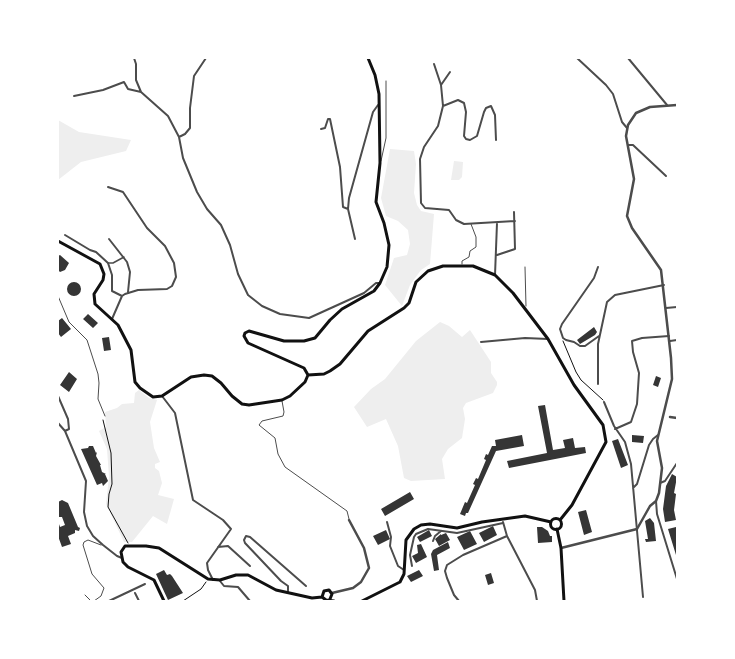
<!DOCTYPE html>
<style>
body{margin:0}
#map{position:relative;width:735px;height:659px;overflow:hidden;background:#fff;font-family:"Playfair Display",serif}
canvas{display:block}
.frame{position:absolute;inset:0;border:59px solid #fff;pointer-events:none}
</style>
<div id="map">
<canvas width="735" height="659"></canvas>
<div class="frame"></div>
</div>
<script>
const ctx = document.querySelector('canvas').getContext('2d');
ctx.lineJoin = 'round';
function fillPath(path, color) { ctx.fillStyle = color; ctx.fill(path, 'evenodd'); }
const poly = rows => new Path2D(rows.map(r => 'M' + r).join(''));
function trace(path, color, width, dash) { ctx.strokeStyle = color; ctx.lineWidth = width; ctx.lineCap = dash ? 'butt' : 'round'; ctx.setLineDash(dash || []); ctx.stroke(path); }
const green = poly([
 [58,120,79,132,131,140,126,151,81,162,58,180],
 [390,149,414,151,416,164,414,193,417,205,421,211,434,214,430,264,421,270,410,285,402,306,385,285,394,258,407,255,410,244,408,230,398,221,386,216,381,198],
 [454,161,463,162,462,177,459,180,451,180],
 [440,322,449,326,462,337,470,330,491,362,491,373,497,382,497,385,493,393,466,403,463,408,465,419,462,438,448,449,442,459,445,479,411,481,404,478,398,446,386,419,367,427,354,407,371,389,385,379,416,341],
 [139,390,149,398,157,400,150,422,154,448,160,462,155,464,155,468,159,471,162,483,158,495,174,499,167,524,153,516,132,542,124,542,106,504,109,477,107,449,99,431,106,427,105,412,117,408,122,404,134,403,135,393]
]);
const building = poly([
 [60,255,69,263,65,270,60,272,58,270,58,256],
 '67 289a7 7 0 1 1 14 0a7 7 0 1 1-14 0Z',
 [88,314,98,323,93,328,83,319],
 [62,318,71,329,61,337,58,333,58,321],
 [594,327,597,332,595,335,580,344,577,340],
 [109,337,111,350,104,351,102,338],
 [69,372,77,379,69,392,60,385],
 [656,376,661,378,658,387,653,385],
 [545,405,553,450,565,448,563,440,573,438,575,448,585,447,586,453,509,468,507,461,547,453,538,406],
 [522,435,524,446,496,451,468,513,466,513,465,516,460,514,465,502,467,503,475,485,473,484,476,478,478,479,486,460,484,459,486,454,488,455,492,446,496,446,495,440],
 [632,435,644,436,643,443,632,442],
 [618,439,628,465,621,468,612,441],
 [89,446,93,446,96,453,97,452,96,456,101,465,100,465,102,472,106,474,105,474,108,481,103,486,102,483,97,485,81,449,88,448],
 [672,474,677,477,674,493,676,494,674,510,676,520,665,522,663,509,666,486],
 [410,492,414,499,385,516,381,509],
 [62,500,68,503,78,527,80,528,79,531,75,530,75,533,68,536,71,544,62,547,58,536,58,521,60,527,65,525,62,517,58,517,58,502],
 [586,510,592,532,584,535,578,512],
 [650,518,654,523,656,541,646,542,645,539,648,539,645,521],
 [493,526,497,535,484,542,479,533],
 [537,527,542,527,548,531,550,536,552,536,552,542,538,543],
 [676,527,677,529,676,555,668,529],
 [386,530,390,539,378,545,373,536],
 [429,530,432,536,420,542,417,537],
 [470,531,477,544,464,550,457,537],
 [446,533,450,540,439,546,435,539,441,534,441,535],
 [448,542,450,548,437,555,439,570,434,571,431,554,433,550],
 [421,544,427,557,416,563,412,556,418,553,417,545],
 [164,570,167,575,170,574,172,576,183,593,168,600,156,574],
 [419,570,423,576,411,582,407,576],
 [491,573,494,583,488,585,485,575]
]);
const path = poly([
 [563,341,576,372,581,380,603,400],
 [103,420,111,453,112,484,109,494,108,507,128,543],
 [183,601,201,589,206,582]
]);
const service = poly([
 [381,161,386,138,386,81],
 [462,264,462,261,469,257,470,251,476,247,476,237,471,224],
 [525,267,526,306],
 [58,296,69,322,87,340,98,374,99,383,98,399,105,416],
 [282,401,284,412,283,416,262,421,259,425,275,438,278,454,285,467,347,511,349,519],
 [85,595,91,601],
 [94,601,101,596,104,588,92,574,83,545,84,542,88,540,101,545]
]);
const pedestrian = poly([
 [108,263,113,263,124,257]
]);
const minor = poly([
 [134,58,136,64,136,80,141,92],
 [577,58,606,85,613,94,622,122,627,128],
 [628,58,667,105],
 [434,64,441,85],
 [74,96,103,90,124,82,128,89,141,92,168,116,179,137,183,158,197,192,207,209,221,225,230,245,238,274,248,295,262,306,280,314,309,318,364,293,376,283,379,283],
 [443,106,441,85,450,72],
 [321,129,325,128,328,119,330,119,340,167,343,207,348,209],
 [179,137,185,134,190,128,190,108,194,76,206,58],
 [496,140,495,115,491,106,486,108,484,112,477,136,470,140,466,139,464,136,466,112,464,103,458,100,443,106,438,126,424,147,420,159,421,203,425,208,449,210,456,220,464,224,515,221],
 [628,145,633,145,666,176],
 [108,187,123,192,147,228,165,246,174,263,176,277,172,286,167,289,138,290,125,294,122,296,112,319],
 [65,235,90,250,96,252,108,263,112,275,112,291,122,296],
 [109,239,127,262,130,272,128,292],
 [355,239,348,209,349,198,373,112,378,105],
 [497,255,515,249,514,212],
 [598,267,594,278,562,324,560,329,563,338,566,340,574,342,580,346,585,346,599,336],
 [495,275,497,223],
 [666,308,677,307],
 [670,341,677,340],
 [481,342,525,338,548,339],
 [598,384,598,344,607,302,615,295,664,285],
 [58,396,68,419,69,429,65,431],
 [162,396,175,413,193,500,223,520,231,529,207,563,208,570,213,580],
 [604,402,614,426,625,442,631,464,643,597],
 [58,423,65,431],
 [615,429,631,422,637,404,639,373,633,352,632,341,642,338,669,336],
 [65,431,86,481,84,512,87,526,93,536,103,545,117,556,122,558],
 [660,483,665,481,677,463],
 [633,488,637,484,649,445,653,439,658,435],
 [656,501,657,514,677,579],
 [387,522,391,537,390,546,398,566,404,570],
 [503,522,507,536,535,590,537,601],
 [433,541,435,536,441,531],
 [218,547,228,546,250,566],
 [412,566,410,555,414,537,416,534,428,529,457,533,503,523],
 [220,581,224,586,238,587,250,601],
 [288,592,288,586,281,581,245,543,244,540,246,536,250,537,306,586],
 [135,593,139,601],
 [109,601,145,584],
 [459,601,454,595,447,578,445,571,447,565,463,555,507,536]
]);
const tertiary = poly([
 [670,417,677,418],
 [561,548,637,529,650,506,656,501,659,493,662,468,657,441,672,379,671,358,661,270,632,228,627,216,634,179,626,136,628,125,636,113,650,107,677,105],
 [332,593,353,588,361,582,369,568,364,548,349,520]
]);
const secondary = poly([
 [58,241,100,264,104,274,103,280,94,294,95,304,118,325,131,350,135,382,140,388,153,397,162,396,191,377,204,375,212,376,221,383,232,396,242,404,249,405,282,400,290,396,305,382,308,375],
 [308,375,324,374,330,371,340,364,368,331,404,308,409,303,416,282,428,271,443,266,473,266,495,275,513,293,548,339,574,385,603,425,606,442,572,505,560,520],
 [308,375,304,368,248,343,244,336,245,333,249,331,284,341,304,341,315,338,330,320,342,309,374,291,380,283,387,267,389,245,384,223,376,202,380,163,379,94,375,75,368,58],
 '550.5 524a5.5 5.5 0 1 1 11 0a5.5 5.5 0 1 1-11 0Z',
 [557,529,561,548,564,601],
 [322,597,324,591,329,590,332,594,330,599],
 [322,597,326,600,334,601],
 [164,601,154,580,128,567,123,562,121,552,125,546,146,546,159,548,208,579,220,580,236,575,248,575,276,590,312,598,322,597],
 [362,601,400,582,404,574,406,540,414,529,421,525,430,524,457,528,482,522,525,516,551,522]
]);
fillPath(green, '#eee');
fillPath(building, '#353535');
trace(path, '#111', 1);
trace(service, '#4c4c4c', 1);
trace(pedestrian, '#4c4c4c', 1.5);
trace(minor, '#4c4c4c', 2);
trace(tertiary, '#4c4c4c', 2.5);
trace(secondary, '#111', 3);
</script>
